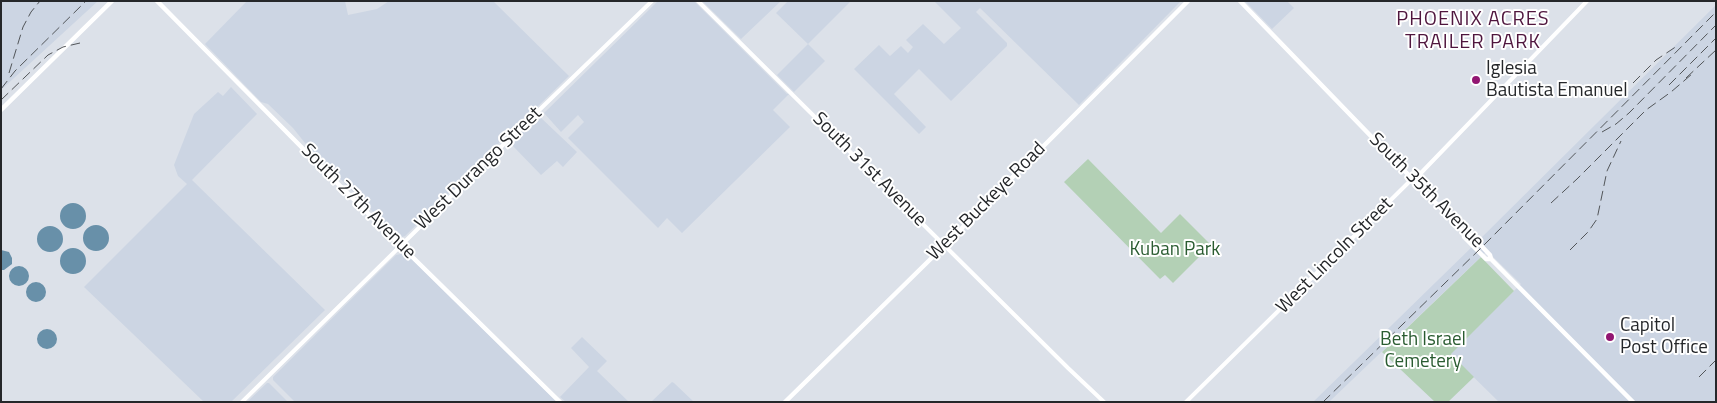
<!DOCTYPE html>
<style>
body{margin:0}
#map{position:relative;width:1717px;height:403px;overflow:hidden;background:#dce1e9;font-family:"Titillium Web",sans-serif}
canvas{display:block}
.frame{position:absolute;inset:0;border:2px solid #25272a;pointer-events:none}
</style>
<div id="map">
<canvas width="1717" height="403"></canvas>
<div class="frame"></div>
</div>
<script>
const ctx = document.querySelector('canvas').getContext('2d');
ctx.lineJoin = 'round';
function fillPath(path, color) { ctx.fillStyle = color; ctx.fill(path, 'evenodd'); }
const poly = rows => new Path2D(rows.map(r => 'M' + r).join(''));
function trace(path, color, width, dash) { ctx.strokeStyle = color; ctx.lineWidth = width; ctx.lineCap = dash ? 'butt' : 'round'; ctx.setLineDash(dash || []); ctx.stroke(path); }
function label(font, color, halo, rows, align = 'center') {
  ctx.font = font + ' "Titillium Web",sans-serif'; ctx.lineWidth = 4; ctx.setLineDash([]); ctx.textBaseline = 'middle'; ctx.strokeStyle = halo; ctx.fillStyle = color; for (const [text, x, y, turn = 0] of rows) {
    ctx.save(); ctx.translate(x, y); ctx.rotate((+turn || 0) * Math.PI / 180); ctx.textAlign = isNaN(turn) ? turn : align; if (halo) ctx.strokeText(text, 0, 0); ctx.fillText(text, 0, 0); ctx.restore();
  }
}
const built = poly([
 [1,1,98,1,1,90],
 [247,1,345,1,348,15,377,9,389,1,493,1,569,76,532,112,505,136,493,150,405,236,402,237,386,225,305,143,293,128,268,104,261,102,205,44],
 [658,1,694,1,787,94,790,93,773,110,790,127,682,233,667,218,658,228,568,138,584,122,578,115,561,132,544,113],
 [702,1,781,1,741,39],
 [788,1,851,1,808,44,825,61,794,92,777,75,808,44,776,13],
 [934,1,1181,1,1079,105,980,8,976,12,1007,43,1007,46,951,101,919,69,894,94,926,127,919,134,854,69,879,45,890,56,901,46,908,53,913,47,906,40,923,24,944,44,961,28],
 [1245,1,1287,1,1294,8,1272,29],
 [1716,5,1716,402,1499,402,1450,354,1521,284,1487,251,1329,402,1313,402,1478,241],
 [231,87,257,114,192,180,325,310,231,402,204,402,84,287,187,184,178,176,174,165,194,114,218,92,223,96],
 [539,116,577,152,563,167,557,161,541,175,511,144],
 [401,254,412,259,557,402,295,402,273,380,273,377,396,255],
 [582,337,607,361,597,371,629,402,566,402,560,397,589,367,571,348],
 [672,382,674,383,694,402,651,402],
 [267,383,269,383,288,402,247,402]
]);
const green = poly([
 [1088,159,1161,233,1180,214,1211,245,1173,283,1165,275,1160,279,1064,182],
 [1481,257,1514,291,1451,354,1474,377,1448,402,1435,402,1382,352]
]);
const water = poly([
 '60 216a13 13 0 1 1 26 0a13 13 0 1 1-26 0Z',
 '83 238a13 13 0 1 1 26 0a13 13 0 1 1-26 0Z',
 '37 239a13 13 0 1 1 26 0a13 13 0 1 1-26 0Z',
 '60 261a13 13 0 1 1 26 0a13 13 0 1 1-26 0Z',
 [1,250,9,252,12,258,12,264,4,270,1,270],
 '9 276a10 10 0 1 1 20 0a10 10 0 1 1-20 0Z',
 '26 292a10 10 0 1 1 20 0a10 10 0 1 1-20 0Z',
 '37 339a10 10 0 1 1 20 0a10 10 0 1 1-20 0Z'
]);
const stream = poly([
 [1191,241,1192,242],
 [1193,242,1196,245]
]);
const tertiary = poly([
 [698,1,1068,368,1104,402],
 [242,402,503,145,652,1],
 [1186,402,1408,183,1419,175,1587,1]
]);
const secondary = poly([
 [157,1,331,177,560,402],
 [1240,1,1459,227,1464,232,1469,233,1490,255,1491,259,1633,402],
 [1,110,112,1],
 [1464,232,1464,237,1486,259,1491,259],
 [785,402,954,236,1188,1]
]);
const rail = poly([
 [9,73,23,27,31,12,40,1],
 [1686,78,1716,50],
 [1633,83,1656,60,1677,46],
 [1669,85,1716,38],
 [1,89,15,71,85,2],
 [1,100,48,55,63,47,80,43],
 [1602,132,1616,124,1629,113,1716,25],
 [1551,203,1577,179,1646,110,1671,92,1692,74],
 [1570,250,1588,232,1597,219,1607,171,1621,141],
 [1699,377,1716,360],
 [1323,402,1482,247,1716,12]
]);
const markers = [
 [1476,80,5,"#921672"],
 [1610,337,5,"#921672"]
];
const poiNames = [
 ["Iglesia",1486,69],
 ["Bautista Emanuel",1486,91],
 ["Capitol",1620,326],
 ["Post Office",1620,348]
];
const streetNames = [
 ["West Durango Street",479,169,-44],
 ["South 31st Avenue",869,170,45],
 ["South 35th Avenue",1426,191,45],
 ["South 27th Avenue",358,202,45],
 ["West Buckeye Road",987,202,-45],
 ["West Lincoln Street",1335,256,-45]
];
const parkNames = [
 ["Kuban Park",1175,250],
 ["Beth Israel",1423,340],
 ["Cemetery",1423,362]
];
const neighbourhoodNames = [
 ["PHOENIX ACRES",1473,20],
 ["TRAILER PARK",1473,43]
];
fillPath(built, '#ccd5e3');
fillPath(green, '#b3d0b5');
fillPath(water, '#6890a9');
trace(stream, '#6890a9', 1);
trace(tertiary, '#fff', 4);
trace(secondary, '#fff', 4.5);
trace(rail, '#525559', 1, [10, 5]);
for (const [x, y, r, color] of markers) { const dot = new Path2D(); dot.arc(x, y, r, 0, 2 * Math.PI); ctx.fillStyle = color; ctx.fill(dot); trace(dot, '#fff', 2); }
label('19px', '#25272a', '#fff', poiNames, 'left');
label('19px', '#25272a', '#fff', streetNames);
label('19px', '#2a5c31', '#fff', parkNames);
ctx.letterSpacing = '1px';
label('20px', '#4f163e', '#fff', neighbourhoodNames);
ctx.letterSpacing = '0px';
</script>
